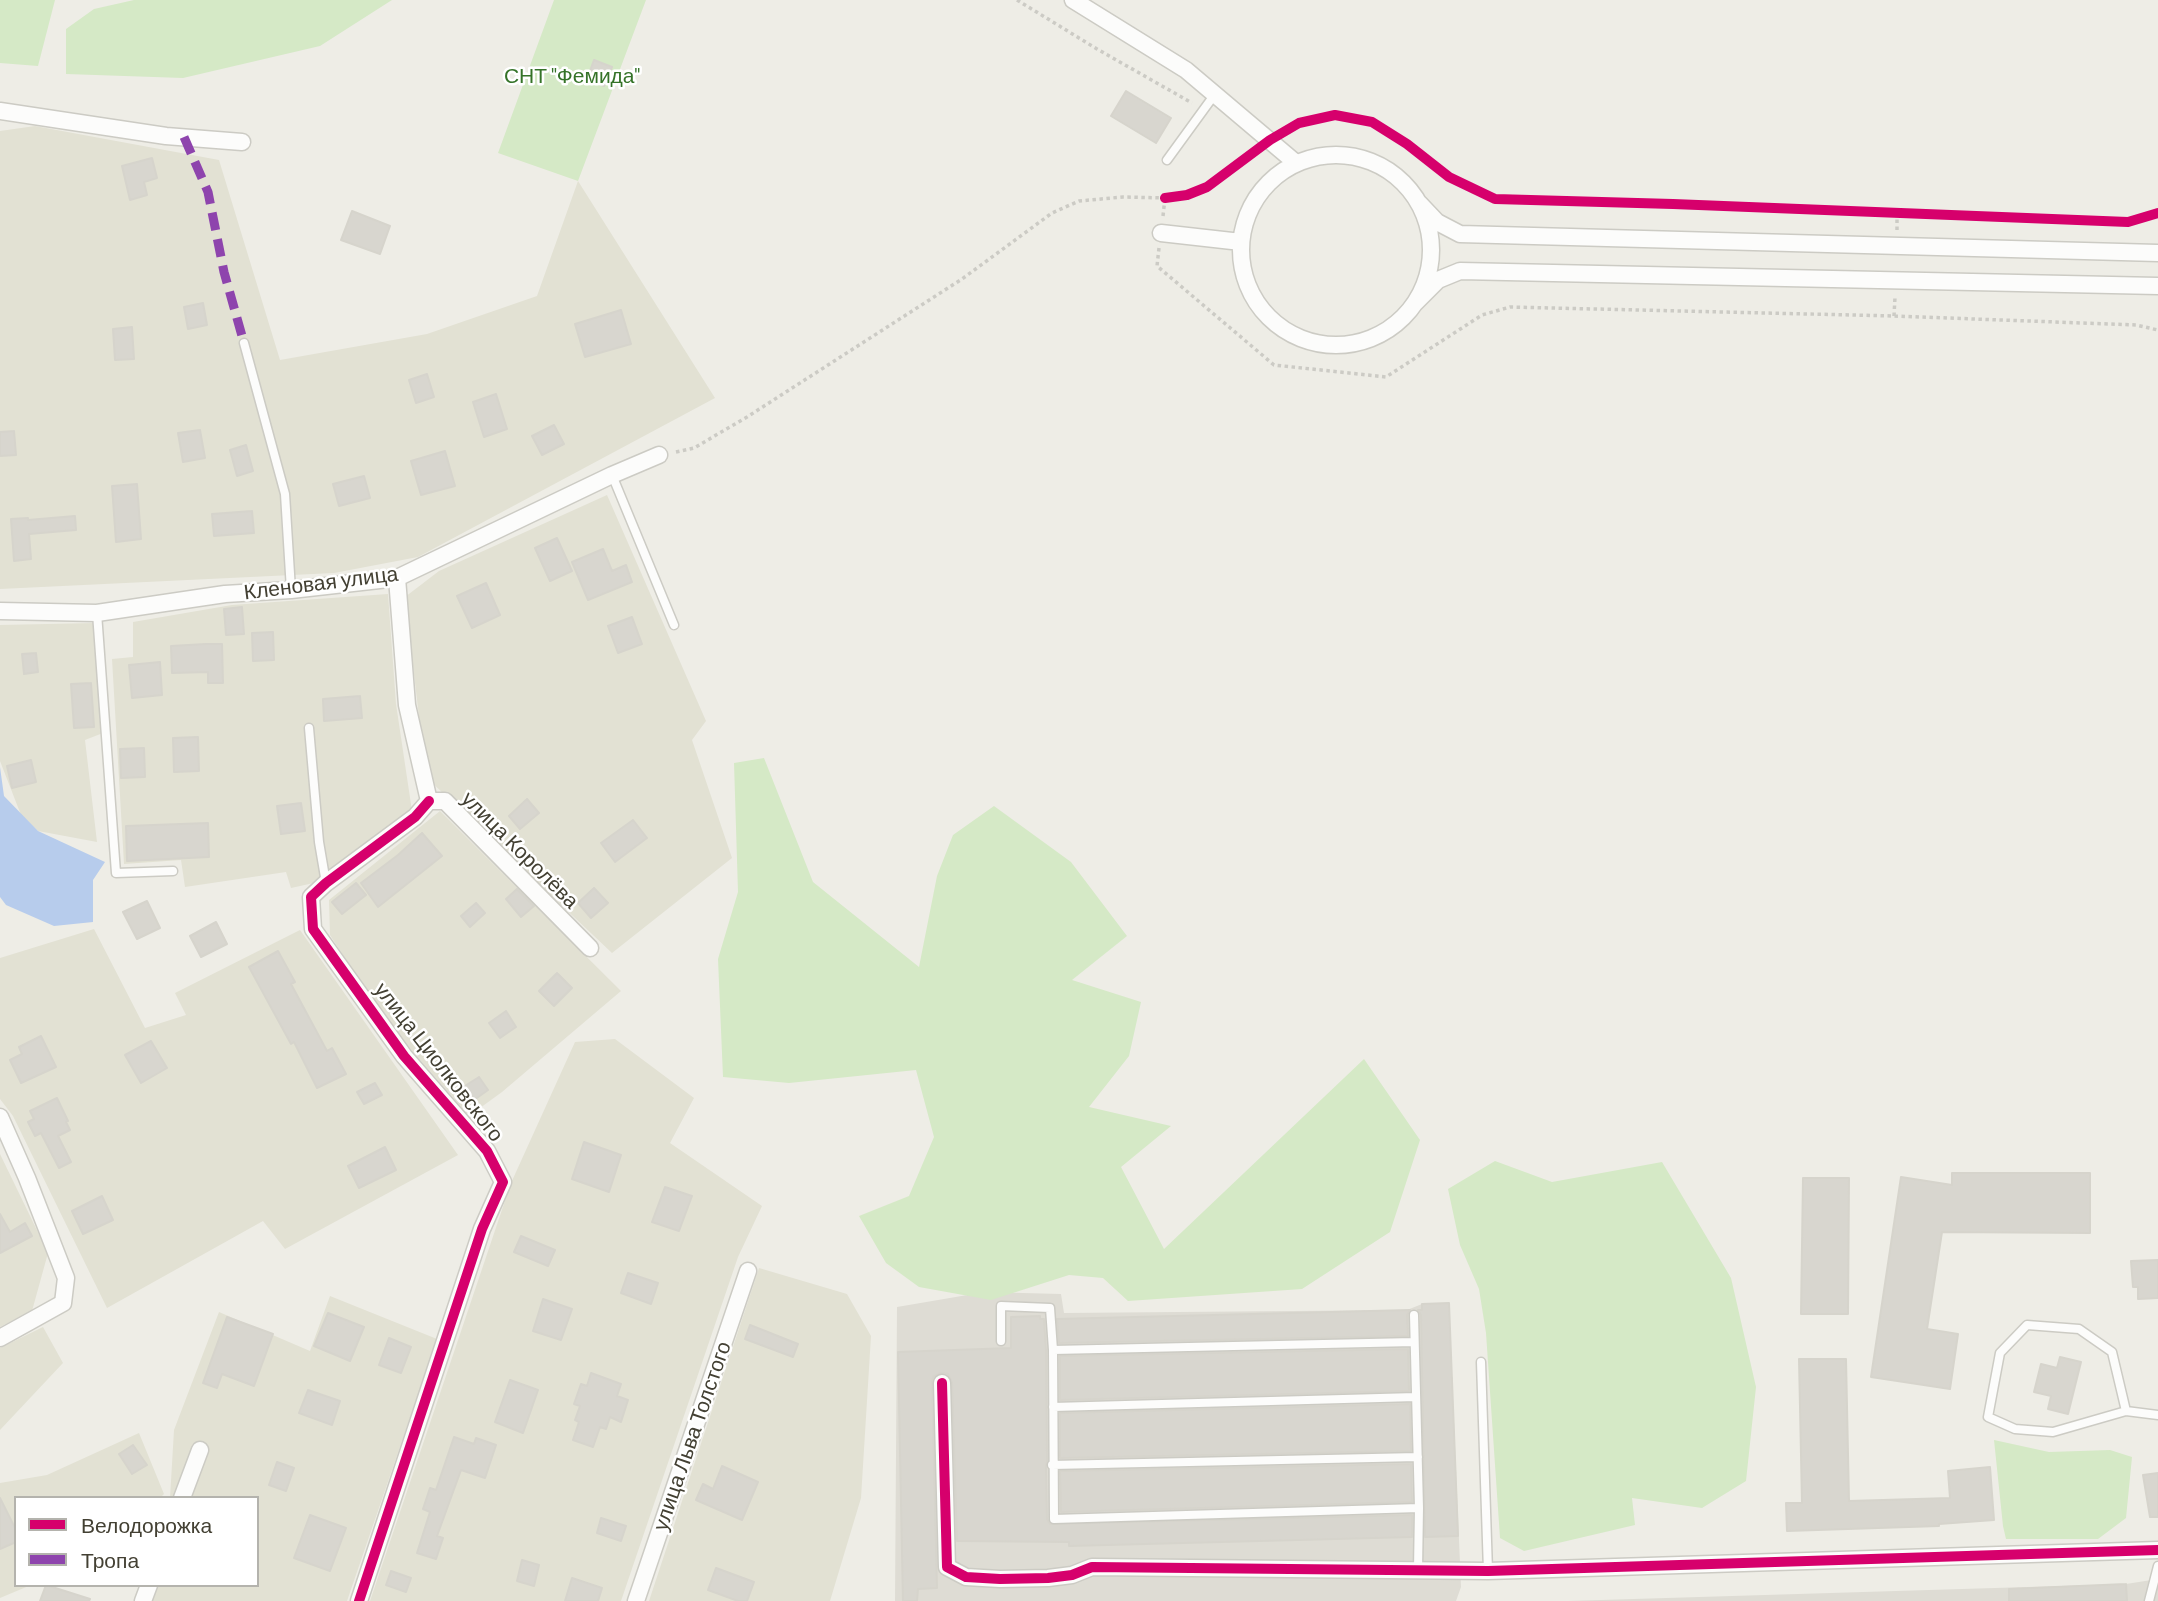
<!DOCTYPE html>
<meta charset="utf-8">
<style>
body{margin:0}
#map{position:relative;width:2158px;height:1601px;overflow:hidden;background:#eeede6;font-family:Barlow,sans-serif}
canvas{display:block}
.legend{position:absolute;left:14px;top:1496px;width:245px;height:91px;box-sizing:border-box;background:#fff;border:2px solid #b4b3ad;margin:0;padding:9px 12px;list-style:none;font-size:21px;color:#434033}
.legend li{display:flex;align-items:center;gap:14px;height:35px}
.legend b{width:35px;border:2px solid #b4b3ad}
</style>
<div id="map">
<canvas width="2158" height="1601"></canvas>
<ul class="legend">
<li><b style="height:9px;background:#d6006c"></b>Велодорожка</li>
<li><b style="height:9px;background:#8e44ad"></b>Тропа</li>
</ul>
</div>
<script>
const ctx = document.querySelector('canvas').getContext('2d');
ctx.lineJoin = 'round';
function fillPath(path, color) { ctx.fillStyle = color; ctx.fill(path, 'evenodd'); }
const poly = rows => new Path2D(rows.map(r => 'M' + r).join(''));
function trace(path, color, width, dash) { ctx.strokeStyle = color; ctx.lineWidth = width; ctx.lineCap = dash ? 'butt' : 'round'; ctx.setLineDash(dash || []); ctx.stroke(path); }
function label(font, color, halo, rows, align = 'center') {
  ctx.font = font + ' Barlow,sans-serif'; ctx.lineWidth = 5; ctx.setLineDash([]); ctx.textBaseline = 'middle'; ctx.strokeStyle = halo; ctx.fillStyle = color; for (const [text, x, y, turn = 0] of rows) {
    ctx.save(); ctx.translate(x, y); ctx.rotate((+turn || 0) * Math.PI / 180); ctx.textAlign = isNaN(turn) ? turn : align; if (halo) ctx.strokeText(text, 0, 0); ctx.fillText(text, 0, 0); ctx.restore();
  }
}
const residential = poly([
 [35,126,219,160,280,360,427,334,537,296,578,181,715,398,418,557,334,573,0,589,0,131],
 [607,495,706,721,692,740,732,858,612,953,426,777,405,597,439,571],
 [388,594,396,704,412,811,318,882,291,888,286,872,185,887,181,860,124,864,112,659,133,657,133,622,232,605],
 [95,623,103,733,85,740,97,842,38,831,21,815,0,761,0,625],
 [440,811,621,991,502,1092,469,1116,381,1015,330,935,329,900],
 [94,929,145,1028,186,1015,175,993,300,930,458,1155,285,1249,263,1221,107,1308,13,1116,0,1099,0,958],
 [615,1039,694,1098,670,1143,762,1206,738,1257,621,1601,370,1601,511,1183,575,1042],
 [0,1154,48,1253,32,1311,0,1327],
 [759,1268,847,1294,871,1336,861,1498,830,1601,649,1601],
 [330,1296,437,1339,347,1601,141,1601,146,1585,257,1585,257,1498,170,1498,174,1430,219,1312,310,1351],
 [43,1327,63,1363,0,1430,0,1348],
 [139,1433,164,1494,160,1498,16,1498,16,1585,31,1585,0,1598,0,1483,47,1475]
]);
const industrial = poly([
 [985,1292,1061,1294,1064,1313,1407,1310,1422,1304,1449,1303,1461,1587,1456,1601,895,1601,897,1307],
 [2158,1579,2158,1601,1568,1601,2126,1584]
]);
const green = poly([
 [0,0,55,0,38,66,0,63],
 [134,0,392,0,320,46,183,78,66,74,66,29,94,9],
 [554,0,646,0,578,181,498,153],
 [764,758,813,882,919,967,937,876,953,835,994,806,1071,862,1127,936,1072,980,1141,1002,1129,1056,1089,1107,1171,1126,1121,1167,1164,1249,1364,1059,1420,1140,1390,1232,1302,1289,1128,1301,1103,1278,1069,1275,991,1300,919,1287,886,1263,859,1216,909,1196,934,1137,916,1070,789,1083,723,1077,718,959,738,892,734,763],
 [1495,1161,1552,1182,1662,1162,1731,1278,1756,1387,1746,1481,1702,1508,1632,1498,1635,1525,1524,1551,1500,1538,1486,1333,1479,1289,1460,1245,1448,1189],
 [1994,1440,2049,1452,2110,1450,2132,1457,2126,1518,2098,1539,2006,1539,2003,1526]
]);
const water = poly([
 [0,767,4,796,38,831,105,862,93,880,93,922,54,926,6,905,0,897]
]);
const building = poly([
 [594,60,612,67,604,86,587,79,594,60],
 [1126,91,1171,118,1156,143,1111,116,1126,91],
 [152,158,157,178,144,182,147,195,130,200,122,166,152,158],
 [352,211,390,226,380,254,341,240,352,211],
 [203,303,207,325,188,329,184,307,203,303],
 [621,310,631,344,585,357,575,324,621,310],
 [132,327,134,359,115,360,113,329,132,327],
 [427,374,434,397,416,403,409,380,427,374],
 [496,394,507,429,484,437,473,402,496,394],
 [554,425,564,444,542,455,532,436,554,425],
 [200,430,205,458,183,462,178,433,200,430],
 [14,431,16,455,0,456,0,432,14,431],
 [246,445,253,471,237,476,230,450,246,445],
 [445,451,455,486,421,495,411,461,445,451],
 [364,476,370,498,339,506,333,484,364,476],
 [137,484,141,539,116,542,112,486,137,484],
 [252,511,254,533,214,536,212,514,252,511],
 [75,516,76,530,29,534,31,559,14,561,11,519,28,518,28,520,75,516],
 [557,538,572,571,550,581,535,548,557,538],
 [603,549,612,571,626,565,632,582,588,600,572,562,603,549],
 [486,583,500,615,472,628,457,596,486,583],
 [242,607,244,634,226,635,224,609,242,607],
 [632,617,642,644,618,653,608,626,632,617],
 [273,632,274,660,253,661,252,633,273,632],
 [206,644,222,644,223,683,208,683,208,672,172,673,171,646,206,644],
 [36,653,38,672,24,674,22,654,36,653],
 [160,662,162,695,132,698,129,665,160,662],
 [91,683,94,727,74,728,71,684,91,683],
 [360,696,362,718,324,721,323,699,360,696],
 [198,737,199,771,174,772,173,738,198,737],
 [144,748,145,777,121,778,120,749,144,748],
 [31,760,36,782,12,788,7,766,31,760],
 [527,799,539,813,520,829,509,816,527,799],
 [301,803,305,831,281,834,277,806,301,803],
 [633,820,647,838,615,862,601,843,633,820],
 [208,823,209,857,127,861,126,826,208,823],
 [422,833,442,856,378,907,361,883,398,855,422,833],
 [356,883,366,895,342,914,332,902,356,883],
 [594,888,608,903,591,918,578,903,594,888],
 [517,889,534,906,521,917,506,899,517,889],
 [147,901,160,928,137,939,123,912,147,901],
 [476,903,485,913,470,927,461,916,476,903],
 [216,922,227,944,201,957,190,936,216,922],
 [278,951,295,982,291,984,327,1051,332,1048,346,1074,317,1088,294,1042,291,1044,249,967,278,951],
 [557,973,572,988,554,1006,539,991,557,973],
 [506,1011,516,1027,500,1038,489,1023,506,1011],
 [41,1036,56,1067,21,1083,10,1060,22,1054,19,1047,41,1036],
 [151,1041,167,1068,141,1083,125,1055,151,1041],
 [479,1077,488,1090,467,1105,457,1091,479,1077],
 [375,1083,382,1095,364,1104,357,1092,375,1083],
 [57,1098,68,1121,66,1122,70,1130,58,1136,71,1162,59,1168,41,1133,35,1136,28,1122,34,1119,30,1111,57,1098],
 [584,1142,621,1155,609,1192,572,1179,584,1142],
 [385,1147,396,1170,359,1188,348,1166,385,1147],
 [1952,1173,2090,1173,2090,1233,1942,1232,1927,1329,1958,1334,1950,1389,1871,1377,1901,1177,1952,1185,1952,1173],
 [1803,1178,1849,1178,1848,1314,1801,1314,1803,1178],
 [665,1187,692,1196,679,1231,652,1222,665,1187],
 [102,1196,113,1220,83,1234,72,1211,102,1196],
 [0,1214,10,1232,25,1223,32,1236,0,1253,0,1214],
 [521,1236,555,1250,548,1266,514,1252,521,1236],
 [2158,1260,2158,1298,2138,1299,2138,1287,2133,1287,2131,1261,2158,1260],
 [628,1273,658,1283,651,1304,621,1293,628,1273],
 [543,1299,572,1309,561,1340,533,1331,543,1299],
 [1449,1303,1458,1536,1425,1537,1421,1315,1418,1310,1422,1310,1422,1304,1449,1303],
 [1410,1310,1407,1315,1408,1336,1059,1343,1057,1319,1410,1310],
 [328,1313,364,1327,350,1361,314,1346,328,1313],
 [1040,1316,1040,1319,1044,1319,1046,1350,1047,1461,1046,1466,1047,1519,1050,1524,1412,1515,1412,1537,1069,1546,1069,1542,957,1541,952,1383,948,1374,941,1373,933,1377,932,1383,937,1588,918,1589,917,1601,903,1601,898,1352,1011,1348,1011,1317,1040,1316],
 [227,1317,273,1334,254,1386,222,1374,217,1388,203,1383,227,1317],
 [750,1325,798,1344,793,1357,745,1339,750,1325],
 [389,1338,411,1347,401,1373,379,1365,389,1338],
 [1408,1349,1409,1391,1060,1400,1060,1356,1408,1349],
 [2060,1357,2081,1362,2068,1414,2048,1409,2051,1396,2034,1392,2041,1364,2057,1368,2060,1357],
 [1799,1359,1846,1359,1849,1501,1950,1498,1948,1471,1990,1467,1994,1520,1939,1524,1939,1526,1787,1531,1786,1503,1802,1503,1799,1359],
 [591,1373,621,1384,617,1396,628,1400,621,1422,610,1417,606,1429,600,1427,593,1447,573,1440,579,1422,575,1420,580,1406,574,1404,581,1384,587,1386,591,1373],
 [510,1380,538,1390,523,1433,495,1422,510,1380],
 [308,1390,340,1401,332,1425,299,1413,308,1390],
 [1410,1404,1411,1451,1060,1458,1060,1413,1410,1404],
 [454,1437,474,1444,476,1438,496,1445,485,1478,461,1470,437,1536,443,1538,436,1559,417,1553,430,1512,423,1509,430,1488,436,1490,454,1437],
 [133,1445,147,1465,132,1474,119,1454,133,1445],
 [277,1462,294,1468,286,1491,269,1485,277,1462],
 [1411,1464,1412,1502,1061,1512,1060,1471,1411,1464],
 [722,1466,758,1482,742,1520,696,1500,703,1484,713,1489,722,1466],
 [2158,1473,2158,1517,2150,1517,2143,1475,2158,1473],
 [0,1498,16,1530,16,1542,0,1549,0,1498],
 [310,1515,346,1528,330,1571,294,1558,310,1515],
 [601,1518,626,1526,621,1541,597,1533,601,1518],
 [522,1560,539,1565,534,1586,517,1581,522,1560],
 [716,1568,754,1582,747,1601,738,1601,708,1590,716,1568],
 [391,1571,411,1578,406,1592,386,1585,391,1571],
 [572,1578,602,1588,598,1601,565,1601,572,1578],
 [2126,1584,2127,1601,2009,1601,2009,1589,2126,1584],
 [46,1585,90,1599,89,1601,40,1601,46,1585]
]);
const path = poly([
 [1017,0,1097,49,1192,103],
 [1282,133,1299,123,1335,115,1372,122,1407,144,1449,177,1495,199,1673,204,2128,222,2158,213],
 [1163,216,1165,198],
 [1897,230,1897,214],
 [1159,248,1157,266,1274,365,1386,377,1482,315,1510,307,1894,316,2136,325,2158,330],
 [1894,316,1895,297],
 [676,452,694,448,747,417,962,279,1052,213,1079,201,1123,197,1165,198,1187,195,1207,187,1255,150]
]);
const lane = poly([
 [1167,160,1215,94],
 [244,343,285,494,291,590],
 [612,475,674,625],
 [97,613,116,873,173,871],
 [309,728,319,842,326,883],
 [1414,1315,1419,1508,1418,1569],
 [1001,1341,1001,1306,1050,1308,1053,1350,1054,1519,1419,1508],
 [1053,1350,1414,1342],
 [1481,1362,1488,1571],
 [1053,1407,1416,1397],
 [2126,1411,2112,1352,2079,1329,2027,1325,2000,1353,1988,1417,2015,1429,2053,1432,2126,1411,2158,1415],
 [1052,1465,1418,1457],
 [2149,1601,2158,1566]
]);
const street = poly([
 [1073,0,1186,70,1296,163],
 [0,111,166,136,242,142],
 '1241 250a95 95 0 1 1 190 0a95 95 0 1 1-190 0Z',
 [1419,203,1437,222,1460,234,2158,253],
 [1161,233,1241,242],
 [1415,303,1438,280,1460,271,2158,286],
 [397,578,407,705,429,801,445,801,590,948],
 [0,611,97,613,225,594,291,590,397,578,612,475,659,455],
 [0,1117,27,1178,66,1278,63,1303,0,1338],
 [942,1383,947,1567,966,1577,1000,1579,1048,1578,1072,1575,1092,1567,1488,1571,2158,1550],
 [182,1498,200,1450],
 [143,1601,149,1585],
 [359,1601,482,1229,503,1182,487,1151,404,1056,313,929,311,897,326,883,415,817,429,801],
 [636,1601,748,1271]
]);
const quiet = poly([
 [184,137,208,192,224,272,244,343]
]);
const cycleway = poly([
 [1165,198,1187,195,1207,187,1270,140,1299,123,1335,115,1372,122,1407,144,1449,177,1495,199,1673,204,2128,222,2158,213],
 [942,1383,947,1567,966,1577,1000,1579,1048,1578,1072,1575,1092,1567,1488,1571,2158,1550],
 [359,1601,482,1229,503,1182,487,1151,404,1056,313,929,311,897,326,883,415,817,429,801]
]);
const parkNames = [
 ["СНТ \"Фемида\"",572,76]
];
const streetNames = [
 ["Кленовая улица",321,583,-7],
 ["улица Королёва",520,850,45],
 ["улица Циолковского",439,1062,52],
 ["улица Льва Толстого",692,1436,-71]
];
fillPath(residential, '#e2e1d3');
fillPath(industrial, '#dedcd4');
fillPath(green, '#d5e9c6');
fillPath(water, '#b7ccec');
fillPath(building, '#d8d6cf');
trace(building, '#d6d4cc', 2);
trace(lane, '#cccbc4', 11);
trace(street, '#cccbc4', 19);
trace(path, '#cccbc5', 3.5, [3.5, 3.5]);
trace(lane, '#fcfcfb', 8);
trace(street, '#fcfcfb', 16);
trace(quiet, '#8e44ad', 9, [18, 9]);
trace(cycleway, '#d6006c', 10);
label('21px', '#357328', '#fff', parkNames);
label('21px', '#434033', '#fff', streetNames);
</script>
